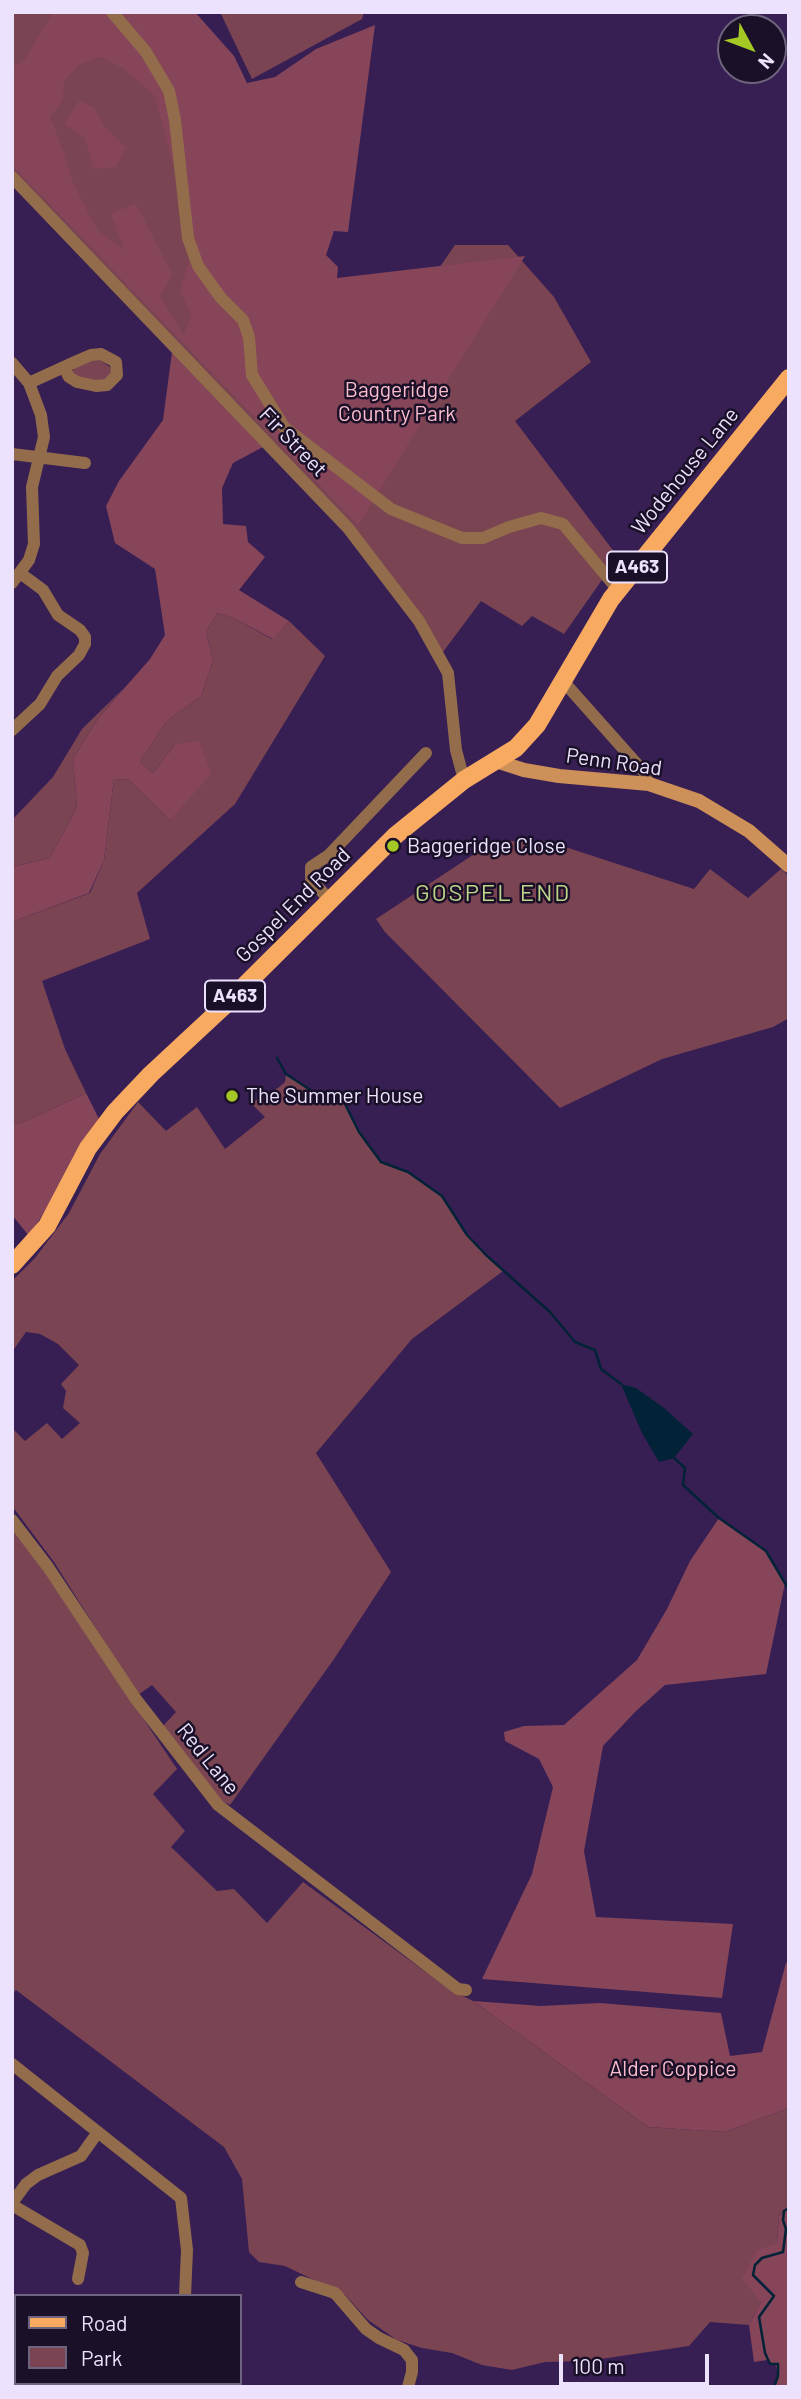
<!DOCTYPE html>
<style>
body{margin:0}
#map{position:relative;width:801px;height:2399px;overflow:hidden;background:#371f54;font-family:Barlow,sans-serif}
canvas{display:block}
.frame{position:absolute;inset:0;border:14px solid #ece2fd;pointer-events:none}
.legend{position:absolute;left:14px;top:2294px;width:228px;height:91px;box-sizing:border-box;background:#1a1028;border:2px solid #6e647d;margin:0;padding:9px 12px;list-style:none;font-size:21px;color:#ece2fd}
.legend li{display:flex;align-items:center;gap:14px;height:35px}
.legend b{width:35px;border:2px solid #6e647d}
.north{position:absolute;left:717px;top:14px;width:70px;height:70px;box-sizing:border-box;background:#1a1028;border:2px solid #6e647d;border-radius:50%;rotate:131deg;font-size:19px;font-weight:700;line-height:28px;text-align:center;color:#ece2fd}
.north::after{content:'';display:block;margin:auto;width:24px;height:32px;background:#a4c824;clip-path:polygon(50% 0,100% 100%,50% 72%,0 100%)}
.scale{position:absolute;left:559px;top:2354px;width:150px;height:32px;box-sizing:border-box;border:4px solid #ece2fd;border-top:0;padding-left:9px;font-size:21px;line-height:24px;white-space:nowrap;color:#ece2fd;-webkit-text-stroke:5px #1a1028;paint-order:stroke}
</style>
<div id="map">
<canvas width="801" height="2399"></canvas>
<div class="frame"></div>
<ul class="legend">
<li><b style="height:9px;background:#f9aa61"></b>Road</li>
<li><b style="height:19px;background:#7a4453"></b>Park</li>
</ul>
<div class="north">N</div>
<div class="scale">100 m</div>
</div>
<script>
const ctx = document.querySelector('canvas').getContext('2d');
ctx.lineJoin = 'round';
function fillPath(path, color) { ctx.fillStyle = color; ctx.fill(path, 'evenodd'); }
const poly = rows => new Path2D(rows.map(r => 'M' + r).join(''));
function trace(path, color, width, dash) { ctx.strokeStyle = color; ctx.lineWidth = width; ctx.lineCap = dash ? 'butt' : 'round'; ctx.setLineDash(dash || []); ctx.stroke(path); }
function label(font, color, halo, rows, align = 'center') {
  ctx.font = font + ' Barlow,sans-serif'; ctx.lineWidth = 5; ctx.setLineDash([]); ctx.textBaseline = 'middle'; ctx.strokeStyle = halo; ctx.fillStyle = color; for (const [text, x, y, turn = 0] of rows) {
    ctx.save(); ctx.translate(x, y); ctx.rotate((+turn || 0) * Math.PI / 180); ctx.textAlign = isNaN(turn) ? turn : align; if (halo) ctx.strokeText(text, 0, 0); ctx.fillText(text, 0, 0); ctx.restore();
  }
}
const green = poly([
 [12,12,175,12,298,305,437,271,455,245,508,245,554,297,591,362,515,421,618,557,564,634,532,616,522,626,481,601,443,652,351,524,12,184],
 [220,12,364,12,362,19,252,79],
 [89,360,100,360,110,367,112,373,105,382,77,378,72,373,74,368],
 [217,613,233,618,272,639,289,621,325,656,235,804,137,893,150,939,42,981,65,1049,86,1093,28,1120,12,1125,12,922,90,893,104,860,114,779,129,780,170,820,175,744,153,773,140,762,166,722,201,696,213,660,206,632],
 [124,688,99,717,73,759,77,807,50,858,12,867,12,820,53,777,82,729],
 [494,841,547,841,694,889,710,869,748,898,781,869,789,876,789,1018,773,1027,662,1059,560,1108,385,932,376,919],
 [286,1074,318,1095,344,1102,359,1132,381,1162,408,1172,442,1196,467,1235,503,1271,412,1339,316,1453,391,1572,334,1659,230,1805,220,1800,163,1726,176,1712,152,1685,138,1695,54,1562,12,1506,12,1428,25,1441,47,1423,62,1439,80,1423,63,1408,66,1391,61,1384,79,1365,58,1344,40,1334,26,1332,12,1352,12,1281,35,1258,69,1213,100,1154,138,1102,166,1131,197,1107,225,1149,265,1117,251,1103,278,1088,285,1082],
 [12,1530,45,1572,177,1769,153,1794,185,1831,171,1847,217,1891,234,1889,267,1923,303,1882,449,1989,473,2001,648,2127,725,2132,789,2108,789,2206,779,2216,777,2243,761,2302,749,2325,710,2322,689,2346,587,2361,545,2362,512,2370,482,2365,452,2353,422,2348,397,2340,368,2320,345,2295,285,2266,259,2262,249,2252,242,2179,224,2147,16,1990,12,1994]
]);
const forest = poly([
 [53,12,195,12,234,56,247,83,275,77,316,49,375,25,348,232,334,231,326,255,338,267,337,278,525,256,358,525,12,165,12,66,23,62],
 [101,57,123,68,155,96,194,244,180,290,191,315,184,336,160,296,172,274,136,204,111,213,124,250,98,231,73,183,64,152,50,117,63,100,64,81,80,64],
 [79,101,94,107,104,126,126,148,116,167,93,169,85,138,64,124],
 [172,352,263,447,233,463,222,488,223,524,246,526,248,542,265,557,239,590,289,621,273,639,233,618,217,613,206,632,213,660,201,696,166,722,140,762,153,773,175,744,199,741,211,774,170,820,129,780,114,779,104,860,89,893,12,922,12,867,50,858,77,807,73,759,99,717,150,659,165,635,155,569,115,543,106,506,119,481,163,420],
 [86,1093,101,1123,29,1236,12,1215,12,1125,28,1120],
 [719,1518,766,1551,785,1583,766,1674,665,1685,636,1711,603,1746,584,1851,596,1917,733,1924,722,1998,482,1979,532,1874,553,1787,539,1759,505,1741,504,1732,524,1726,564,1725,637,1660,667,1609,690,1561],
 [789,1962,789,2108,725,2132,648,2127,473,2001,541,2006,600,2003,721,2013,730,2056,762,2052,786,1963],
 [789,2206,789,2387,774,2387,778,2375,776,2366,767,2360,754,2362,749,2325,761,2302,742,2279,757,2250,777,2243,779,2216]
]);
const water = poly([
 [621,1384,636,1388,664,1408,693,1434,674,1458,659,1462,642,1433]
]);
const stream = poly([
 [277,1058,286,1074,318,1095,344,1102,359,1132,381,1162,408,1172,442,1196,467,1235,486,1255,550,1312,575,1342,595,1350,601,1369,621,1384],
 [674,1458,685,1468,683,1485,719,1518,766,1551,789,1590],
 [774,2387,778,2376,778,2364,770,2364,765,2353,759,2317,774,2296,753,2275,755,2265,762,2258,783,2252,786,2229,783,2220,784,2211,789,2208]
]);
const street = poly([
 [112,12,146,52,169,91,175,120,188,238,198,266,221,298,243,320,249,337,252,375,284,427,391,509,462,538,483,538,509,527,541,518,563,524,618,590],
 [12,177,348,528,419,621,448,673,456,750,464,780],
 [12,363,29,383,41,415,44,437,32,487,34,544,29,560,12,583],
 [29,383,77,361,91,355,101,354,116,362,117,375,107,385,96,386,77,382,69,377,64,367],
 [12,454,85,463],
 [563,681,644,772,649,784],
 [12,730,40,704,57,676,79,655,85,644,85,637,80,630,58,615,43,590,20,573],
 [330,901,311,879,311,867,329,855,426,753],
 [12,1520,48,1567,135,1698,218,1805,458,1989,466,1990],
 [12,2064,181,2198,187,2250,185,2296],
 [12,2203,26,2184,38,2175,81,2156,98,2132],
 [12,2205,80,2245,83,2253,78,2279],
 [301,2282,335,2293,366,2329,379,2338,404,2350,412,2360,412,2372,408,2387]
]);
const secondary = poly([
 [496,761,524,770,559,776,649,784,699,801,749,831,789,866],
 [12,2313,16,2314],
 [208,2383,222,2387]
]);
const primary = poly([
 [12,1265,47,1226,88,1148,115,1112,151,1074,222,1008,396,835,464,780,516,748,537,725,611,599,789,378]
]);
const markers = [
 [393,846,7,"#a4c824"],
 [232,1096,7,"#a4c824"]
];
const shields = [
 [637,567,60],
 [235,996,60]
];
const shieldNames = [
 ["A463",637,567],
 ["A463",235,996]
];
const parkNames = [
 ["Baggeridge",397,390],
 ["Country Park",397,414],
 ["Alder Coppice",673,2069]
];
const streetNames = [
 ["Fir Street",293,442,46],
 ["Wodehouse Lane",685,471,-51],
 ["Penn Road",614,762,8],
 ["Gospel End Road",293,905,-45],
 ["Red Lane",208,1759,51]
];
const poiNames = [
 ["Baggeridge Close",407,846],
 ["The Summer House",246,1096]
];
const quarterNames = [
 ["GOSPEL END",493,893]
];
fillPath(green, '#7a4453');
fillPath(forest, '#864559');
fillPath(water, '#012237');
trace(stream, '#012237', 2.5);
trace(street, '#936d4b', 12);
trace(secondary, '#cd9058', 14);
trace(primary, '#f9aa61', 18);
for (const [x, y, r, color] of markers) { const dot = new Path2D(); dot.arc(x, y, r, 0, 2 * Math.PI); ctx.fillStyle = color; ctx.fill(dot); trace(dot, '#1a1028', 2.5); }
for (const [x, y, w] of shields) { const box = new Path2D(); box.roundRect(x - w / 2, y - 15.5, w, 31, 5); ctx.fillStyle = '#1a1028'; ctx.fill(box); trace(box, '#ece2fd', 2); }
label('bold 19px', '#ece2fd', null, shieldNames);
label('21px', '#fabdcc', '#1a1028', parkNames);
label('21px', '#ece2fd', '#1a1028', streetNames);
label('21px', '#ece2fd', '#1a1028', poiNames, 'left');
ctx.letterSpacing = '2px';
label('24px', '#bfd58b', '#1a1028', quarterNames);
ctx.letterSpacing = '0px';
</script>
